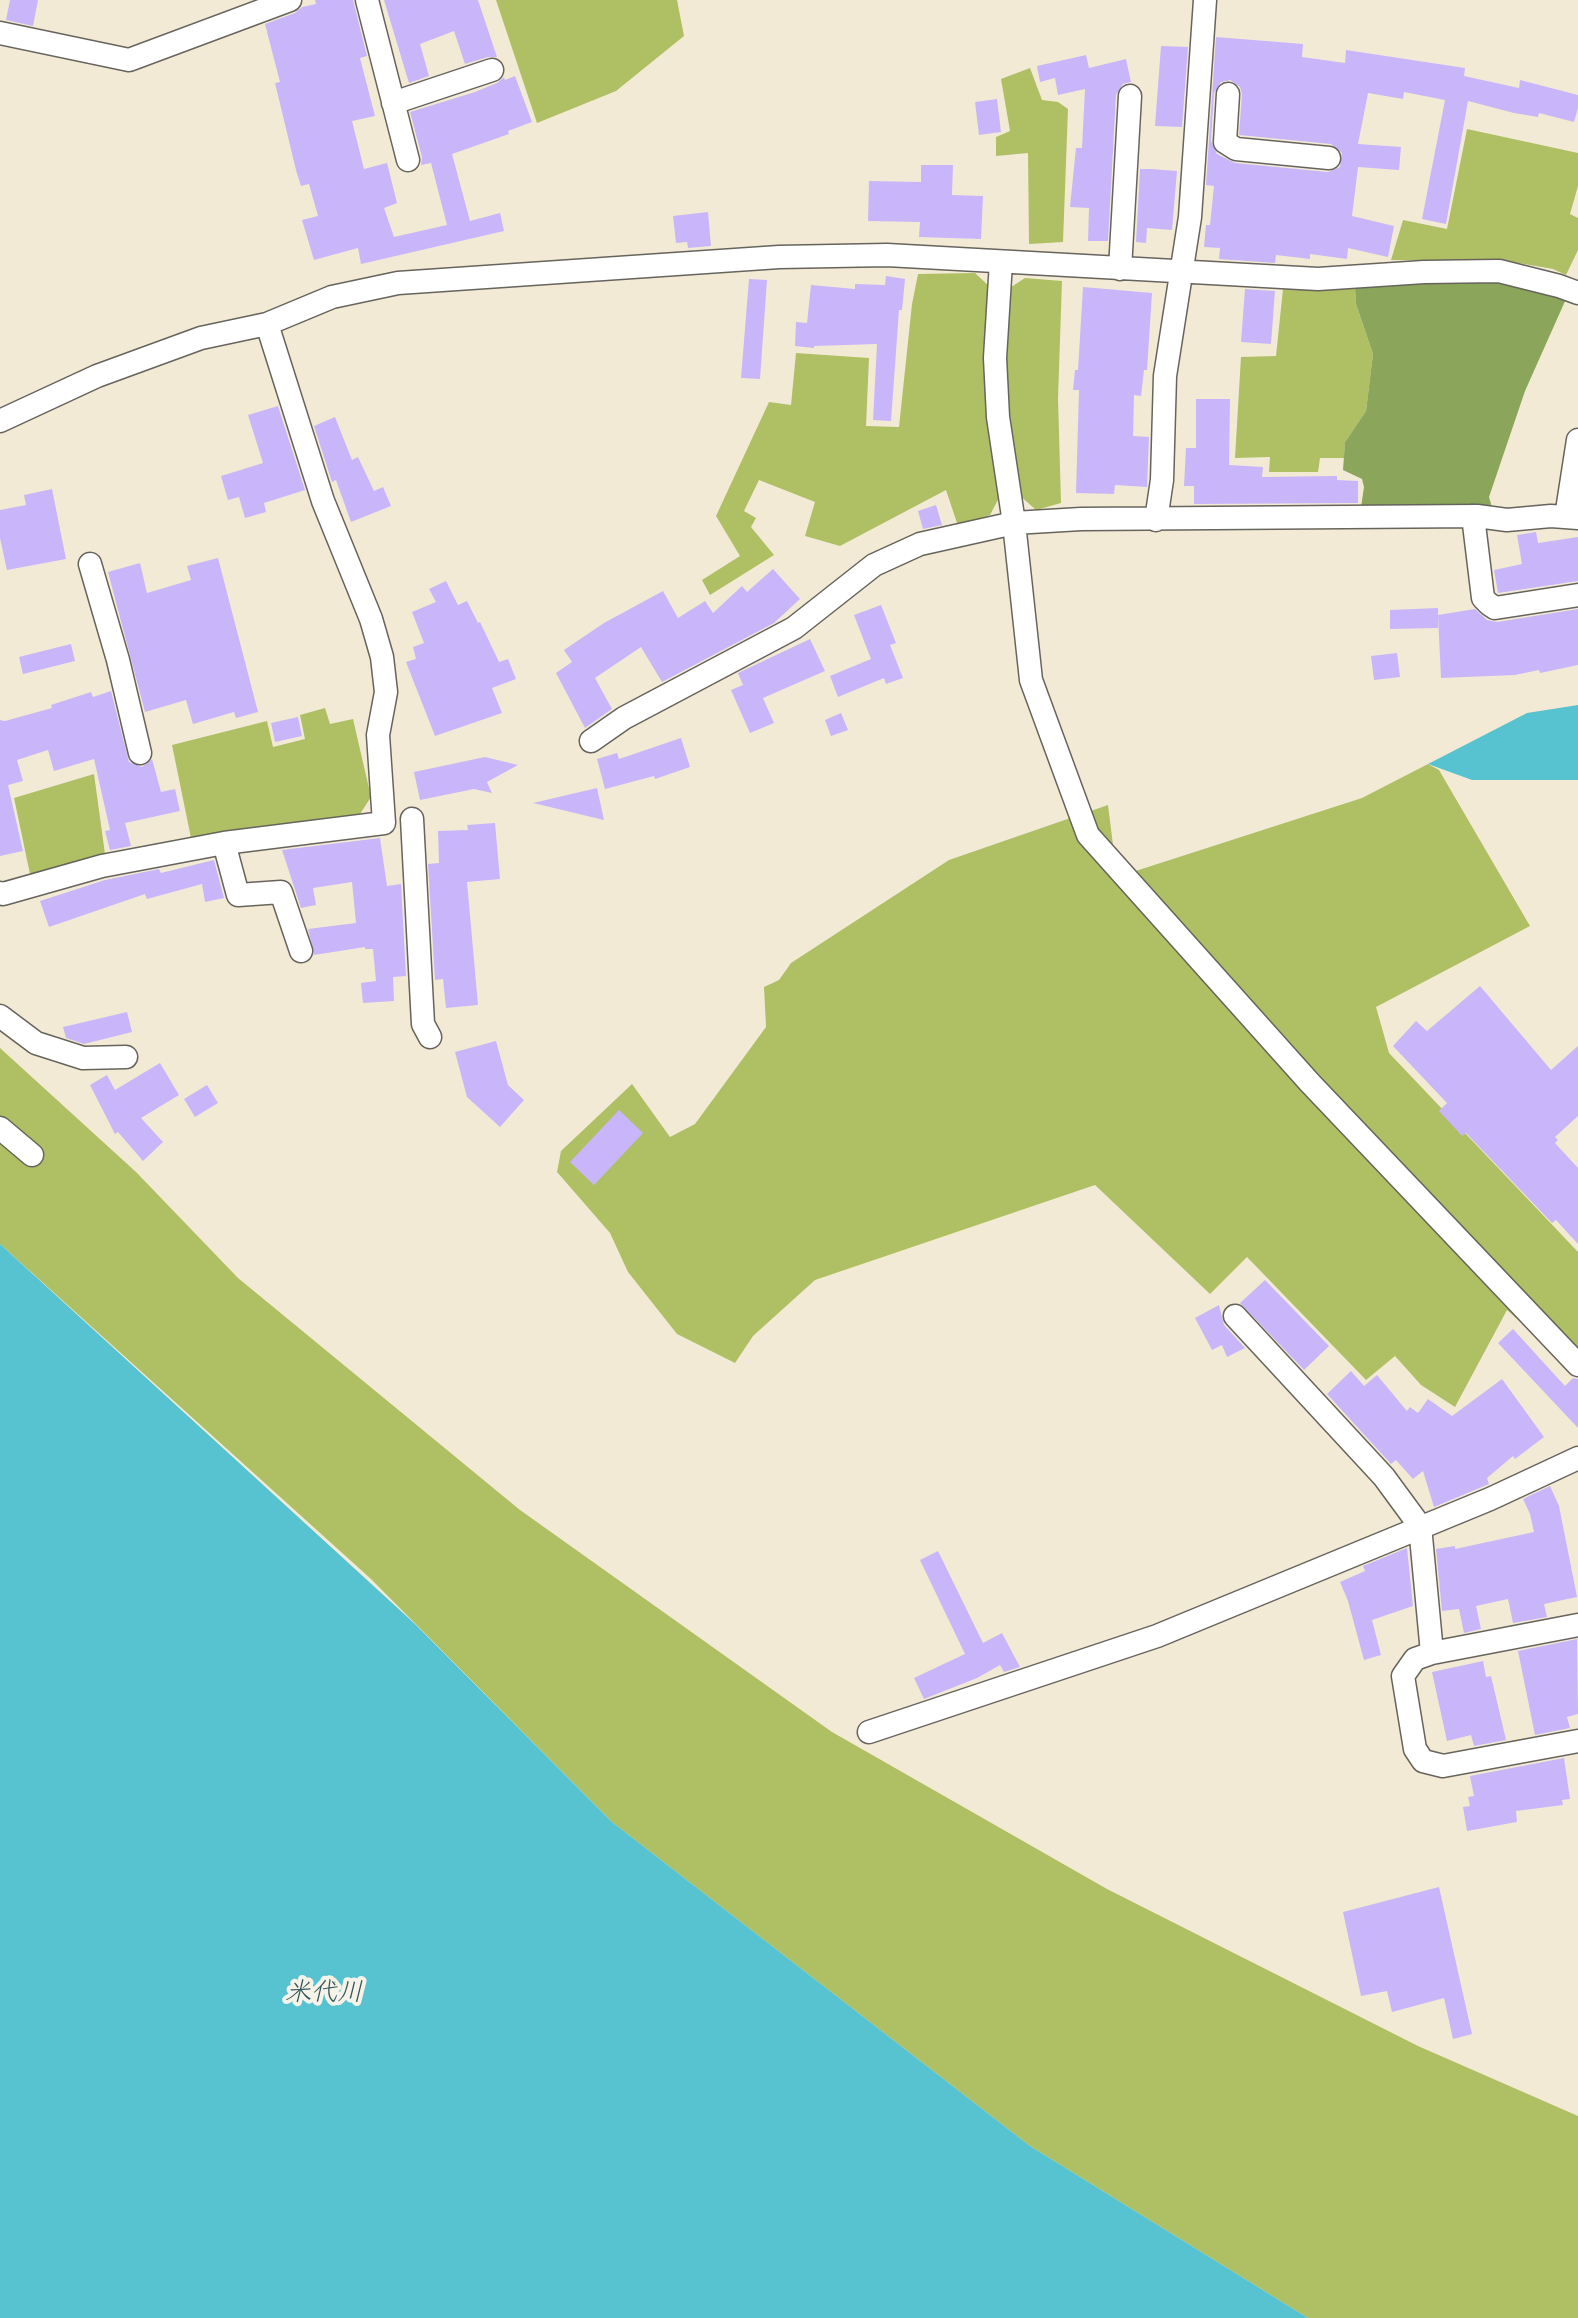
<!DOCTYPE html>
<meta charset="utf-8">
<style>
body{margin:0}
canvas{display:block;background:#f2ead5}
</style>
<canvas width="1578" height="2318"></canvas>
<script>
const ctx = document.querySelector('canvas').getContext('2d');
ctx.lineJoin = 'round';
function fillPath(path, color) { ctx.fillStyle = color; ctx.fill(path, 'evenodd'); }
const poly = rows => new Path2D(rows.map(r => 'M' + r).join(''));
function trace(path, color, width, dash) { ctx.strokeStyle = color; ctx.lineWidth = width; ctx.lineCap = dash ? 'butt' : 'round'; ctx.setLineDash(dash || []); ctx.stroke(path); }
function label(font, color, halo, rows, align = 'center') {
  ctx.font = font + ' "Playpen Sans","Klee One",sans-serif'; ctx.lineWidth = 8; ctx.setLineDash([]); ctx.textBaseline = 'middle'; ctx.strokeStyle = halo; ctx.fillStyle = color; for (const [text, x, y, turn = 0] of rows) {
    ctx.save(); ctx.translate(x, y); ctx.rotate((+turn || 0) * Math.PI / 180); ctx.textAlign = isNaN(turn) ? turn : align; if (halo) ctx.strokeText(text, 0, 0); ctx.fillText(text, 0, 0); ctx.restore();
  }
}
const green = poly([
 [496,0,677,0,684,36,616,91,537,123],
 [1030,68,1042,100,1058,102,1068,109,1063,242,1029,244,1028,153,996,156,996,137,1010,131,1001,79],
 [1467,129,1578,153,1578,186,1570,214,1578,218,1578,250,1566,275,1553,269,1507,261,1391,260,1403,220,1447,229],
 [975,273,990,287,984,346,986,391,1000,496,990,515,958,526,946,490,840,546,805,536,815,502,759,480,744,511,756,518,751,527,774,555,710,595,702,580,740,556,716,516,769,402,791,405,796,353,869,358,866,426,899,427,912,304,918,274],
 [1025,278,1062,281,1058,398,1061,503,1036,510,1017,493,1009,416,1005,347,1008,289],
 [1355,288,1356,304,1373,354,1366,411,1345,442,1344,458,1320,458,1318,472,1269,472,1270,457,1235,458,1241,357,1276,356,1283,289],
 [325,708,330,724,353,719,371,797,360,814,191,838,172,745,267,721,273,747,305,739,300,715],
 [1428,764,1439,770,1530,926,1376,1007,1389,1053,1578,1252,1578,1373,1507,1310,1455,1407,1421,1385,1395,1356,1366,1380,1247,1257,1210,1294,1095,1185,815,1280,753,1336,735,1363,677,1334,628,1272,610,1233,557,1172,561,1151,632,1084,670,1137,695,1124,766,1027,764,987,779,980,791,963,949,860,1108,805,1117,877,1362,798],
 [94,774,105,854,30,874,14,798],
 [0,1048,136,1172,238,1278,520,1510,832,1732,1107,1889,1418,2046,1578,2116,1578,2318,1308,2318,1030,2146,612,1822,371,1579,0,1244]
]);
const forest = poly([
 [1444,280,1505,281,1566,299,1525,391,1489,497,1493,511,1360,514,1364,487,1362,479,1343,470,1345,442,1366,411,1373,354,1356,304,1355,288]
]);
const water = poly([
 [1578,705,1578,780,1472,780,1428,764,1527,713],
 [0,1244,414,1623,612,1822,1030,2146,1308,2318,0,2318]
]);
const building = poly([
 [10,0,38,0,33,26,6,20],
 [315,0,353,0,367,56,360,58,375,116,352,121,364,169,387,163,397,203,384,208,394,237,447,225,431,163,421,165,422,157,410,112,475,92,497,83,504,77,505,80,515,76,532,122,508,131,509,134,452,154,470,221,500,213,504,231,361,264,358,248,314,260,302,220,318,216,309,184,301,186,296,170,275,83,280,82,265,24,295,13,302,7,316,4],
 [384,0,478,0,497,57,488,57,465,64,454,31,420,44,429,76,409,83],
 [1216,37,1303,44,1302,57,1345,63,1346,50,1465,68,1464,76,1519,88,1520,80,1578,95,1578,108,1574,122,1539,113,1538,117,1514,113,1468,101,1446,224,1422,219,1445,100,1404,92,1403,99,1368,93,1358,144,1401,147,1399,170,1358,167,1352,216,1394,226,1388,257,1348,248,1347,259,1310,254,1310,259,1276,255,1275,263,1219,259,1220,248,1204,247,1206,225,1210,225,1214,186,1206,185],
 [1230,80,1240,87,1242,94,1239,135,1331,144,1342,153,1340,167,1328,172,1235,163,1217,154,1211,141,1214,93,1221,82],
 [1161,46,1188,47,1182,127,1155,126],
 [1086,55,1089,68,1126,59,1131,82,1123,84,1116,95,1108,241,1088,241,1089,208,1070,207,1076,148,1082,148,1085,89,1058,95,1055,78,1040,82,1037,66],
 [997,99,1001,132,979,135,975,102],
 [921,165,953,165,952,195,983,196,981,239,919,237,920,222,868,221,869,181,921,182],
 [1140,169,1151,169,1151,172,1151,169,1177,171,1172,230,1147,228,1146,243,1136,242],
 [708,212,711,246,688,248,687,242,676,243,673,216],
 [886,276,905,279,902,310,899,310,891,421,873,420,877,344,814,346,814,348,795,346,796,322,807,323,811,285,855,289,855,284,885,285],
 [749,279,767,280,760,379,741,378],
 [1083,287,1152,293,1147,370,1144,370,1141,396,1134,395,1133,436,1149,437,1147,487,1115,485,1114,494,1076,493,1079,390,1073,390,1075,370,1078,370],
 [1245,289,1275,291,1271,344,1241,342],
 [1196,399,1230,399,1229,465,1263,467,1262,477,1337,476,1337,480,1358,481,1358,503,1194,504,1194,486,1184,486,1186,448,1196,448],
 [278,406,305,490,264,503,266,512,245,518,239,497,228,500,221,476,263,463,248,415],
 [335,417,352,460,358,457,374,491,383,487,391,506,351,522,336,480,332,482,314,426],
 [52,489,66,559,7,570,0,538,0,510,26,505,24,495],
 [936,505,942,525,923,529,918,511],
 [1536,532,1538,543,1578,537,1578,581,1498,593,1494,570,1522,564,1517,535],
 [218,558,258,712,236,718,234,712,193,724,186,700,145,712,108,572,140,563,147,593,191,580,187,566],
 [773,569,800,599,774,623,662,682,641,647,595,678,612,709,585,728,556,673,572,662,564,650,604,623,663,591,678,618,705,601,713,613,742,586,747,592],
 [446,581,458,605,467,601,478,623,480,622,499,662,508,659,516,679,492,688,502,713,435,736,406,662,416,659,413,647,424,643,412,612,436,602,429,589],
 [881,605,896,643,890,645,903,678,886,684,884,678,838,697,830,676,871,659,854,615],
 [1438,608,1438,628,1390,629,1390,610],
 [1475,609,1487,620,1497,622,1578,609,1578,665,1540,673,1539,670,1515,675,1441,678,1438,615],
 [810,639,825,671,763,698,774,723,750,733,731,690,743,685,738,673],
 [71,644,75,661,23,674,19,657],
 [1397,653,1400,677,1374,680,1371,656],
 [111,691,129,762,142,767,152,759,161,792,175,789,180,811,125,823,131,846,110,850,105,831,110,830,94,759,54,771,48,750,17,760,23,781,8,785,23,851,0,856,0,720,5,721,52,708,51,705,91,692,93,697],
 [841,713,848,730,831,736,825,720],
 [298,717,302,736,275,742,271,723],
 [681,738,690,767,655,779,654,776,605,789,597,759,617,753,619,759],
 [485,757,518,765,487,782,492,793,474,789,420,800,414,772],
 [597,788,604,820,533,803],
 [495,823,500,879,467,882,478,1005,446,1008,443,979,435,980,428,864,439,863,438,831,468,830,467,825],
 [380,838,387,886,401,884,406,976,393,977,394,1001,363,1003,361,983,376,981,373,949,365,949,365,947,314,955,308,929,356,923,352,882,313,888,316,905,301,908,282,850],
 [214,860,224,898,205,902,202,884,147,899,145,894,49,927,40,901,105,880,159,869,161,873],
 [1480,986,1551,1070,1578,1046,1578,1116,1555,1137,1558,1140,1555,1143,1578,1168,1578,1244,1556,1220,1552,1223,1466,1133,1462,1136,1439,1111,1447,1103,1393,1046,1416,1021,1427,1031],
 [127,1012,132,1032,84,1044,66,1038,63,1027],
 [496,1041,508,1085,524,1100,500,1127,467,1097,455,1052],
 [160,1063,179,1095,141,1118,163,1142,143,1161,118,1132,115,1134,90,1085,107,1075,115,1090],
 [207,1085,218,1103,195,1117,184,1099],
 [619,1110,643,1133,594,1185,570,1162],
 [1265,1280,1329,1346,1304,1370,1240,1303],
 [1219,1305,1224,1325,1245,1348,1227,1357,1222,1345,1212,1350,1195,1318],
 [1513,1329,1565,1386,1573,1378,1578,1379,1578,1428,1498,1343],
 [1351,1371,1364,1386,1377,1375,1407,1411,1410,1407,1418,1413,1428,1399,1452,1416,1502,1379,1544,1437,1515,1459,1513,1456,1487,1478,1489,1484,1434,1507,1423,1471,1413,1479,1396,1460,1391,1464,1327,1394],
 [1550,1486,1559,1506,1577,1597,1544,1604,1547,1617,1513,1623,1508,1599,1476,1606,1481,1629,1464,1633,1459,1609,1442,1611,1436,1549,1455,1546,1455,1549,1534,1532,1530,1514,1523,1499],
 [1407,1548,1413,1606,1372,1620,1381,1655,1364,1660,1348,1601,1340,1582,1365,1571,1363,1566],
 [938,1551,983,1643,1002,1633,1020,1667,1004,1672,1000,1665,977,1678,924,1699,914,1678,965,1654,920,1560],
 [1577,1639,1578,1714,1567,1717,1570,1728,1535,1735,1518,1651],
 [1483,1661,1486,1677,1491,1676,1506,1740,1474,1746,1471,1735,1447,1741,1432,1672],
 [1564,1758,1570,1799,1562,1800,1563,1805,1516,1811,1517,1822,1467,1831,1463,1807,1470,1806,1468,1797,1474,1796,1470,1776],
 [1439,1887,1472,2034,1453,2039,1444,1998,1392,2012,1387,1991,1361,1996,1343,1912]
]);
const minor = poly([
 [367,0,408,160],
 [0,33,129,60,290,0],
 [1228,94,1225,142,1236,149,1329,158],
 [393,103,492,70],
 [1001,262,995,358,998,417,1014,523,1031,680,1088,835,1310,1083,1578,1365],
 [1120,269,1130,96],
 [267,324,332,297,398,283,779,257,887,255,1318,279,1424,272,1499,271,1559,286,1578,293],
 [0,421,97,376,201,338,267,324,323,501,371,619,382,657,386,692,378,735,384,823,224,843,102,866,3,894,0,893],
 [1473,516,1483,598,1489,604,1495,608,1578,595],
 [1566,517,1578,440],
 [1156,520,1162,480,1165,376,1190,217,1205,0],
 [90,564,118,660,140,753],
 [591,741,624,718,794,628,874,565,920,544,1014,523,1081,519,1477,516,1507,520,1551,516,1578,518],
 [412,819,423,1024,430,1037],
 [224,843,238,895,281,892,301,951],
 [0,1016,36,1043,83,1058,126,1057],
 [0,1128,32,1155],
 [1235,1316,1384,1477,1420,1526,1432,1653],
 [1578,1625,1432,1653,1415,1659,1403,1676,1415,1749,1423,1761,1443,1766,1578,1741],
 [869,1732,1157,1636,1490,1499,1578,1458]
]);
const waterNames = [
 ["米代川",324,1993]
];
fillPath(green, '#afc064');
fillPath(forest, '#8ba65a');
fillPath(water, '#57c3d0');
fillPath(building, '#c9b6fa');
trace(minor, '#67645d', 25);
trace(minor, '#fff', 22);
label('italic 26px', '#31565b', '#f7f3e8', waterNames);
</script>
